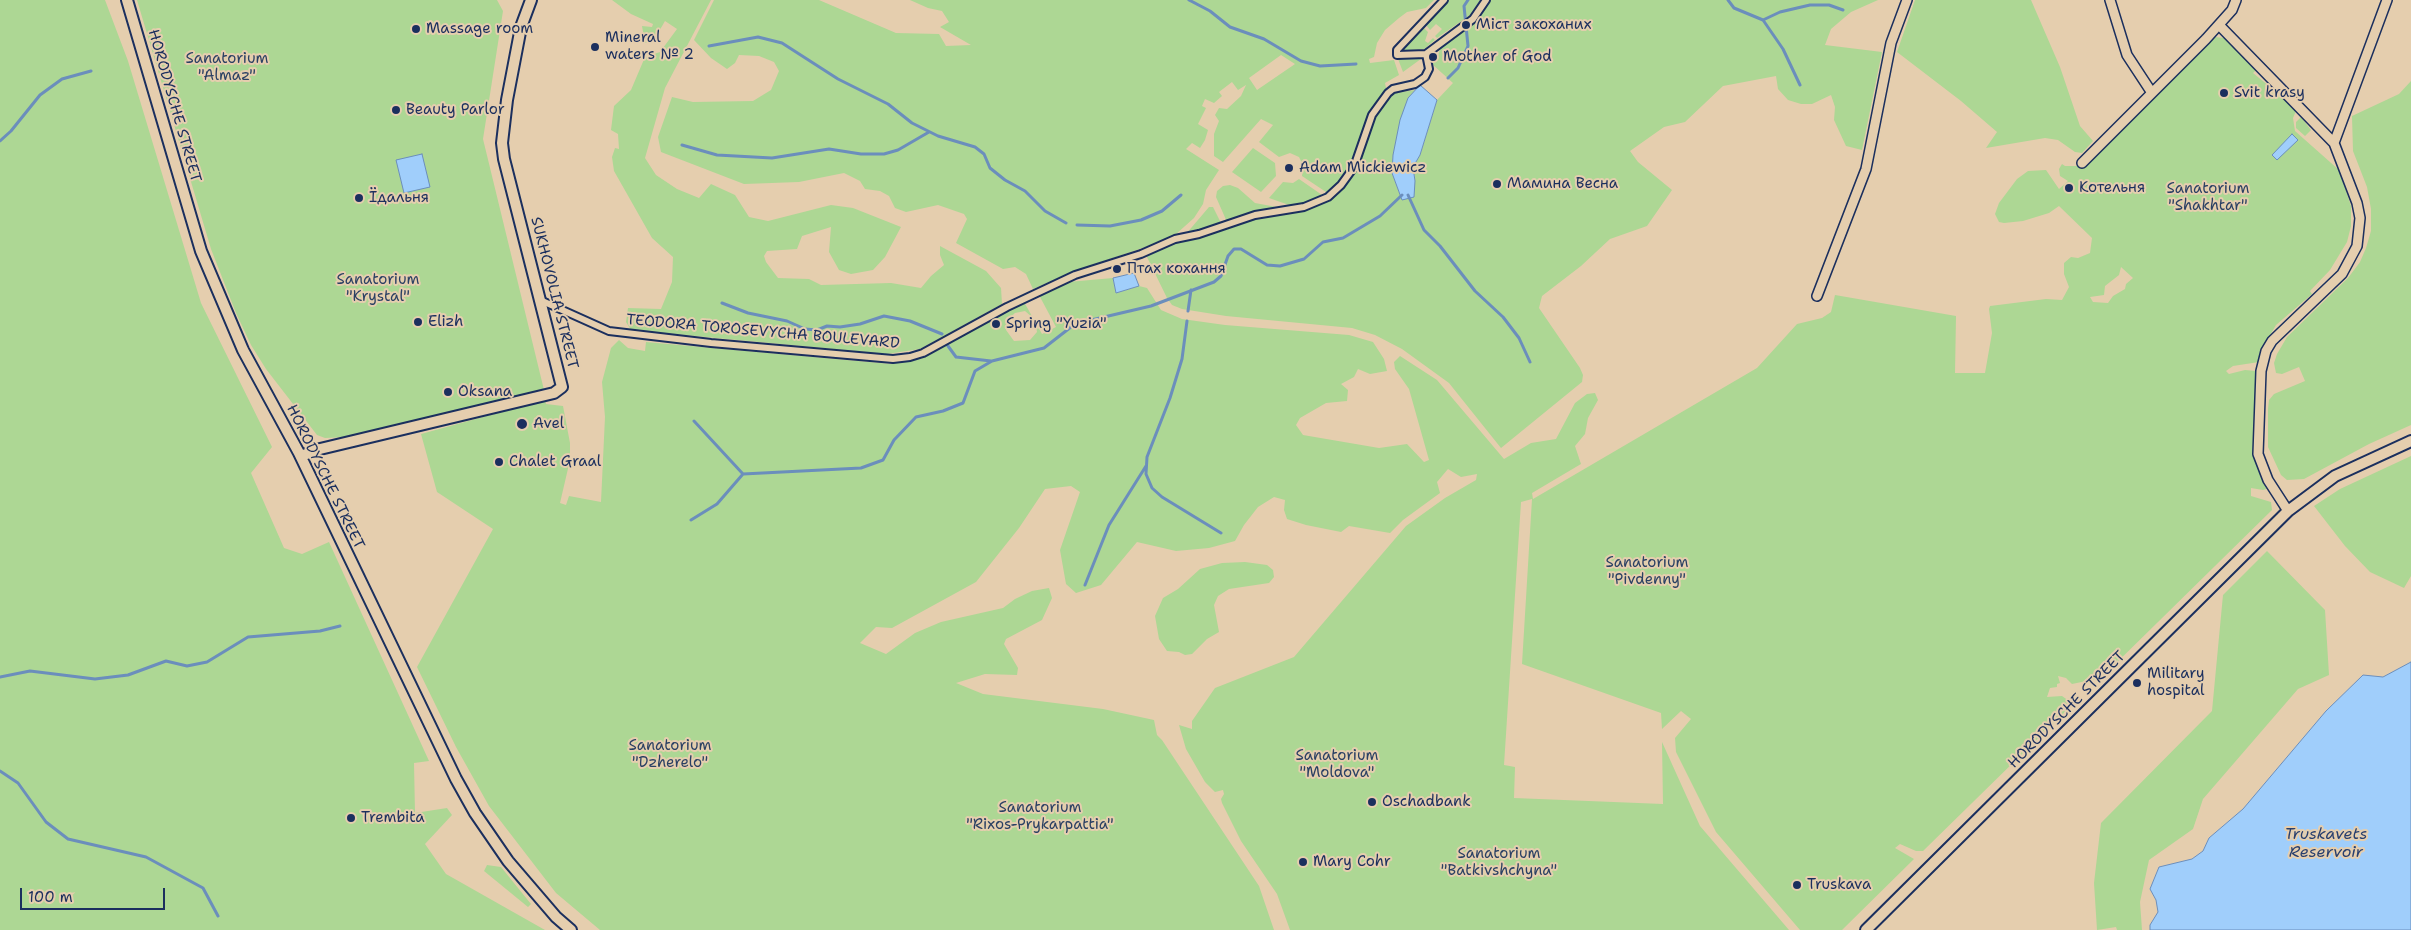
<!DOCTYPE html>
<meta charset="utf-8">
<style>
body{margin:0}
#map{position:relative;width:2411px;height:930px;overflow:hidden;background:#e5ceae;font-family:"Shantell Sans",sans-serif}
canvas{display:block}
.scale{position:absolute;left:20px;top:888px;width:145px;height:22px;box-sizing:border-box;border:2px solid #1b2f5e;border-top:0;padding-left:6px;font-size:15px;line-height:18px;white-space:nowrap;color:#1b2f5e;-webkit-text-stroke:4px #e5ceae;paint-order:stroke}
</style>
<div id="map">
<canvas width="2411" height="930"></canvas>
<div class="scale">100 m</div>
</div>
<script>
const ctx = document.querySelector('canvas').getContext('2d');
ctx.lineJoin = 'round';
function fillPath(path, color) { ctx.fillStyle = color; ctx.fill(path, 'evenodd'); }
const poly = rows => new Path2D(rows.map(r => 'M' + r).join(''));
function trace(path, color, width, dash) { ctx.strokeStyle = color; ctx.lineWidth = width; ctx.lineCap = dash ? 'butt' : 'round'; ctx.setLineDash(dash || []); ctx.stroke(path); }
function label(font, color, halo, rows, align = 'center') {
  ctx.font = font + ' "Shantell Sans",sans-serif'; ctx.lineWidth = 4; ctx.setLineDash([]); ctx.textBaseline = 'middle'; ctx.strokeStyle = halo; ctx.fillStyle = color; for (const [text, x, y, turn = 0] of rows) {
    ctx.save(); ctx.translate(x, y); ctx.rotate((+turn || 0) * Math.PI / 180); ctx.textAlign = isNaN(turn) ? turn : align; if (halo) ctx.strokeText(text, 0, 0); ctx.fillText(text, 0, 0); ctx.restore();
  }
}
const green = poly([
 [0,0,105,0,128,61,201,303,272,447,251,473,284,548,302,554,329,542,429,761,414,763,415,813,447,808,452,815,425,844,446,874,545,930,0,930],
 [137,0,497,0,503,11,483,139,544,390,348,437,325,438,317,435,266,369,251,345,236,313,211,249],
 [612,0,711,0,665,88,645,158,656,175,677,189,699,198,711,184,735,195,749,217,768,221,831,205,853,208,901,227,885,257,873,270,851,274,839,270,829,252,831,227,802,236,797,249,767,251,764,256,766,262,778,278,809,279,821,285,891,283,921,288,931,276,944,265,940,255,940,246,986,271,1001,288,1002,304,920,349,887,354,631,330,626,322,628,308,661,309,672,282,673,257,652,238,614,171,612,157,615,148,619,149,618,134,611,130,614,106,631,90,645,57,660,52,677,29,665,21,654,40,645,43,642,26,652,27,653,24,631,14],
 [714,0,819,0,896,33,939,34,946,46,971,45,940,27,949,22,942,11,928,8,910,0,1434,0,1426,8,1407,12,1399,18,1385,30,1377,43,1374,57,1369,59,1370,63,1394,60,1399,75,1385,83,1387,93,1371,115,1353,167,1329,194,1302,176,1303,165,1299,157,1290,153,1279,157,1259,142,1273,125,1261,119,1223,162,1214,156,1214,134,1219,121,1215,115,1219,108,1227,109,1241,96,1246,85,1238,90,1232,82,1219,92,1222,96,1214,103,1205,99,1202,106,1206,108,1198,124,1208,130,1205,140,1200,148,1192,143,1186,149,1219,170,1206,190,1203,204,1194,218,1175,235,1157,243,1072,272,1033,289,1026,274,1015,267,1003,269,956,243,967,219,964,214,938,205,906,212,895,208,889,196,880,191,865,189,860,181,844,173,799,182,744,184,661,152,658,137,672,97,693,102,753,101,771,90,779,71,774,62,759,56,739,55,735,63,727,69,711,58,694,40],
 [1281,55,1295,64,1257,90,1249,78],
 [1448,0,1480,0,1470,15,1437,38,1435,36,1442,29,1436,24,1430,30,1426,25],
 [1490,0,1878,0,1851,12,1831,29,1825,45,1882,52,1862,150,1846,146,1834,120,1835,107,1831,95,1812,104,1801,104,1788,100,1778,89,1776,76,1723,86,1685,122,1664,127,1630,151,1638,162,1672,190,1647,226,1610,239,1581,266,1542,296,1539,308,1580,368,1583,375,1582,382,1501,448,1449,383,1402,349,1375,335,1352,328,1226,316,1182,309,1172,305,1167,298,1146,255,1175,242,1196,238,1256,216,1304,208,1343,185,1374,115,1389,94,1415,90,1408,98,1393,155,1392,173,1402,200,1415,181,1413,167,1420,155,1437,100,1453,83,1432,64,1437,59,1440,49,1477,20],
 [1915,0,2031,0,2060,67,2080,126,2093,141,2082,153,2075,152,2058,140,2045,138,1986,148,1997,132,1961,101,1897,52],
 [1423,27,1428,32,1425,41,1428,43,1433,38,1435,40,1424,49,1402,51],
 [2214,37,2225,38,2256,70,2253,73,2269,86,2274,95,2281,96,2296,111,2293,118,2295,131,2339,170,2351,206,2351,226,2347,242,2330,270,2310,291,2312,294,2276,325,2266,342,2259,362,2233,366,2226,371,2229,374,2245,370,2256,371,2254,448,2270,488,2263,490,2251,488,2251,496,2271,502,2272,510,2101,678,2072,684,2066,678,2058,676,2060,683,2057,684,2057,687,2050,688,2047,697,2062,696,2069,701,2070,707,1923,851,1916,851,1900,844,1895,848,1914,859,1842,930,1800,930,1716,832,1676,752,1675,738,1691,719,1681,711,1662,729,1661,713,1522,664,1532,499,1521,502,1504,765,1515,767,1514,798,1663,804,1662,742,1700,826,1789,930,1290,930,1277,894,1241,841,1222,803,1221,799,1224,794,1223,790,1215,792,1205,782,1186,749,1179,725,1192,729,1192,721,1215,688,1294,657,1406,526,1445,498,1476,480,1477,474,1461,477,1448,469,1437,482,1440,493,1403,520,1390,533,1349,526,1341,532,1306,525,1287,519,1284,510,1285,500,1274,497,1258,507,1244,525,1235,541,1209,548,1176,551,1137,542,1101,585,1076,593,1066,584,1060,550,1080,492,1071,486,1045,489,1019,528,976,582,892,628,876,627,860,643,886,654,915,633,941,622,1003,608,1015,599,1032,591,1049,588,1052,598,1042,620,1006,639,1004,644,1018,668,1017,675,985,674,956,683,983,694,1103,709,1154,720,1157,735,1162,740,1259,886,1274,930,600,930,556,893,489,806,456,747,417,667,493,529,437,492,421,434,545,400,546,404,563,406,570,443,570,460,560,503,566,505,569,496,601,502,605,417,602,382,611,348,619,340,628,348,645,351,646,342,891,364,923,358,1024,302,1033,318,1025,311,1015,313,1007,320,1006,330,1014,341,1030,340,1037,332,1035,321,1042,334,1056,327,1039,295,1068,282,1113,278,1116,293,1139,286,1147,288,1161,310,1182,319,1225,325,1349,335,1373,342,1384,359,1387,371,1370,374,1358,369,1354,377,1341,384,1348,390,1347,401,1326,403,1300,418,1296,425,1303,435,1379,448,1407,444,1424,462,1429,460,1409,389,1395,369,1394,362,1400,356,1437,380,1504,459,1531,443,1556,439,1575,403,1587,394,1595,393,1598,400,1588,418,1585,434,1575,446,1581,464,1532,493,1533,499,1757,368,1797,324,1822,318,1831,312,1835,295,1956,316,1955,373,1985,373,1992,333,1989,309,1990,306,2046,299,2062,300,2069,287,2064,274,2064,263,2071,257,2078,258,2090,253,2092,238,2059,206,2049,213,2023,221,2004,223,1999,222,1995,214,1999,203,2017,179,2028,171,2046,170,2059,189,2068,181,2060,176,2059,169,2062,164,2065,166,2082,166],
 [2121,267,2133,278,2126,284,2125,289,2113,296,2108,303,2093,302,2090,297,2104,295,2105,286,2119,275],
 [1425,56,1403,72,1398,59],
 [2411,81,2411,425,2369,444,2304,479,2287,480,2281,475,2268,447,2268,409,2269,400,2274,394,2305,381,2299,367,2282,374,2276,373,2274,363,2277,354,2287,337,2348,278,2360,262,2366,248,2371,231,2371,209,2367,187,2353,151,2352,116,2399,94],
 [2301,117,2311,130,2305,136,2296,128,2296,122],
 [1253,148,1275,163,1276,176,1261,192,1232,172],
 [1299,179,1325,197,1304,205,1289,205,1269,198,1283,182,1293,183],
 [1230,185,1238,188,1255,203,1282,208,1227,222,1216,197,1217,191,1223,186],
 [1209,207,1213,207,1222,225,1186,234],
 [2411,456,2411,576,2404,588,2370,572,2345,546,2314,506,2340,489],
 [2267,551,2325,610,2329,675,2298,689,2203,799,2193,829,2149,860,2140,902,2142,930,2117,930,2116,927,2097,930,2094,883,2101,823,2212,711,2223,595],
 [1245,562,1267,565,1273,570,1274,577,1269,583,1229,589,1218,596,1214,605,1219,632,1207,639,1192,654,1185,655,1179,652,1167,651,1159,639,1155,616,1163,598,1178,589,1200,569,1222,563],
 [487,865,501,867,531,904,528,907,484,871]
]);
const water = poly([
 [1420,85,1437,100,1420,155,1413,167,1415,181,1414,197,1402,200,1392,173,1393,155,1400,120,1408,98,1420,85],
 [2292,134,2298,140,2277,160,2272,155,2292,134],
 [422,154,430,187,404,193,396,160,422,154],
 [1134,273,1139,286,1116,293,1113,278,1134,273],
 [2411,662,2411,930,2150,930,2150,925,2158,912,2156,900,2150,889,2159,867,2192,859,2203,851,2209,838,2243,809,2326,711,2363,675,2383,677,2411,662]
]);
const stream = poly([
 [1189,0,1210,11,1230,27,1264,39,1301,61,1320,66,1356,64],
 [1728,0,1734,8,1763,20,1780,12,1810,5,1829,5,1843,10],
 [1763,20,1783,49,1800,85],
 [709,46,758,37,782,43,838,79,888,104,912,123,938,136,975,147,984,154,990,168,1005,180,1025,191,1045,211,1066,223],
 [1448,78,1458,68,1468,46,1464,6,1468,0],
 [0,141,11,131,40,95,62,79,91,71],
 [682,145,717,155,772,158,829,149,861,154,884,154,898,150,929,132],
 [1408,195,1424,230,1440,246,1475,291,1503,317,1519,338,1530,362],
 [1077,225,1110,226,1141,220,1162,211,1181,195],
 [722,303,748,313,787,321,805,329,817,330,827,326,840,327,860,324,884,316,910,321,942,334],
 [1188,311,1191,290],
 [1187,321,1182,359,1170,398,1147,457,1146,474,1152,488,1162,497,1221,533],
 [948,346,956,357,991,361],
 [694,421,743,474,861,468,883,460,894,440,916,417,943,411,963,403,975,371,992,361,1044,348,1071,327,1087,321,1151,306,1214,282,1221,276,1228,256,1234,249,1241,249,1267,265,1280,266,1304,259,1323,242,1343,238,1380,216,1402,195],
 [691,520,717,504,743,474],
 [1085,585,1109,525,1146,466],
 [0,677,30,671,95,679,128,675,166,661,187,666,207,662,248,637,320,631,340,626],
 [0,771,18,783,46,822,68,839,146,857,203,888,218,916]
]);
const pedestrian = poly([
 [1444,0,1397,50,1397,55,1426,54,1473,19,1486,0],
 [540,300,609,331,711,343,893,359,910,357,923,353,1007,307,1075,275,1141,254,1175,239,1199,234,1255,215,1304,207,1328,197,1341,185,1354,167,1372,115,1388,93,1393,89,1415,84,1425,77,1429,69,1426,54]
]);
const minor = poly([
 [2110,0,2127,55,2152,93],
 [2219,25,2334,143],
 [2082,163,2206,39,2232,10,2236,0],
 [1817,296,1866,169,1891,43,1907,0],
 [2288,511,2268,480,2258,454,2261,371,2266,351,2272,341,2342,274,2357,246,2360,218,2357,203,2334,143,2387,0]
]);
const tertiary = poly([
 [127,0,201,251,243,350,299,453,456,779,475,813,508,861,556,917,571,930],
 [301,456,320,449,554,393,562,387,504,159,502,143,507,100,521,27,531,0],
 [1866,930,2288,511,2335,476,2411,441]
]);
const markers = [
 [1466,25,5,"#1b2f5e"],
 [416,29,5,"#1b2f5e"],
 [595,47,5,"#1b2f5e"],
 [1433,57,5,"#1b2f5e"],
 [2224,93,5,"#1b2f5e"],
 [396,110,5,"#1b2f5e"],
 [1289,168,5,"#1b2f5e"],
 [1497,184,5,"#1b2f5e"],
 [2069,188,5,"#1b2f5e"],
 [359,198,5,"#1b2f5e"],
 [1117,269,5,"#1b2f5e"],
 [418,322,5,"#1b2f5e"],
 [996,324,5,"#1b2f5e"],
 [448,392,5,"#1b2f5e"],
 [522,424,6,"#1b2f5e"],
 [499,462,5,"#1b2f5e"],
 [2137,683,5,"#1b2f5e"],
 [1372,802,5,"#1b2f5e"],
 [351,818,5,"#1b2f5e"],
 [1303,862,5,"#1b2f5e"],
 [1797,885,5,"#1b2f5e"]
];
const poiNames = [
 ["Міст закоханих",1476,25],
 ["Massage room",426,29],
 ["Mineral",605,38],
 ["waters № 2",605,55],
 ["Mother of God",1443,57],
 ["Svit krasy",2234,93],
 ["Beauty Parlor",406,110],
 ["Adam Mickiewicz",1299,168],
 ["Мамина Весна",1507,184],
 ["Котельня",2079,188],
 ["Їдальня",369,198],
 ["Птах кохання",1127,269],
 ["Elizh",428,322],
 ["Spring \"Yuzia\"",1006,324],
 ["Oksana",458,392],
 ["Avel",533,424],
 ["Chalet Graal",509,462],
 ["Military",2147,674],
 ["hospital",2147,691],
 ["Oschadbank",1382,802],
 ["Trembita",361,818],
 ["Mary Cohr",1313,862],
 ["Truskava",1807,885]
];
const parkNames = [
 ["Sanatorium",227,59],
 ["\"Almaz\"",227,76],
 ["Sanatorium",2208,189],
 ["\"Shakhtar\"",2208,206],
 ["Sanatorium",378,280],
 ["\"Krystal\"",378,297],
 ["Sanatorium",1647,563],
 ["\"Pivdenny\"",1647,580],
 ["Sanatorium",670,746],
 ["\"Dzherelo\"",670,763],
 ["Sanatorium",1337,756],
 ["\"Moldova\"",1337,773],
 ["Sanatorium",1040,808],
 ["\"Rixos-Prykarpattia\"",1040,825],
 ["Sanatorium",1499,854],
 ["\"Batkivshchyna\"",1499,871]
];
const streetNames = [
 ["HORODYSCHE STREET",174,106,74],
 ["SUKHOVOLIA STREET",554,293,76],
 ["TEODORA TOROSEVYCHA BOULEVARD",763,332,5],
 ["HORODYSCHE STREET",325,477,64],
 ["HORODYSCHE STREET",2067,710,-45]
];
const waterNames = [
 ["Truskavets",2326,835],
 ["Reservoir",2326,853]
];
fillPath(green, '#add794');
fillPath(water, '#a0cefb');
trace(water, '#6b8ebc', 1);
trace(stream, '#6b8ebc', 3);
trace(pedestrian, '#1b2f5e', 10);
trace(minor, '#1b2f5e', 12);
trace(tertiary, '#1b2f5e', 14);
trace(pedestrian, '#e5ceae', 6);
trace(minor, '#e5ceae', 9);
trace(tertiary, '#e5ceae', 10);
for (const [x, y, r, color] of markers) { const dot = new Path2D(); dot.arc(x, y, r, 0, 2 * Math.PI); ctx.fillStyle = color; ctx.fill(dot); trace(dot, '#e5ceae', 2); }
label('15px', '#1b2f5e', '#e5ceae', poiNames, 'left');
label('15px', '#2a4063', '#e5ceae', parkNames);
label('15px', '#1b2f5e', '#e5ceae', streetNames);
label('italic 16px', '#283f6e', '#e5ceae', waterNames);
</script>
